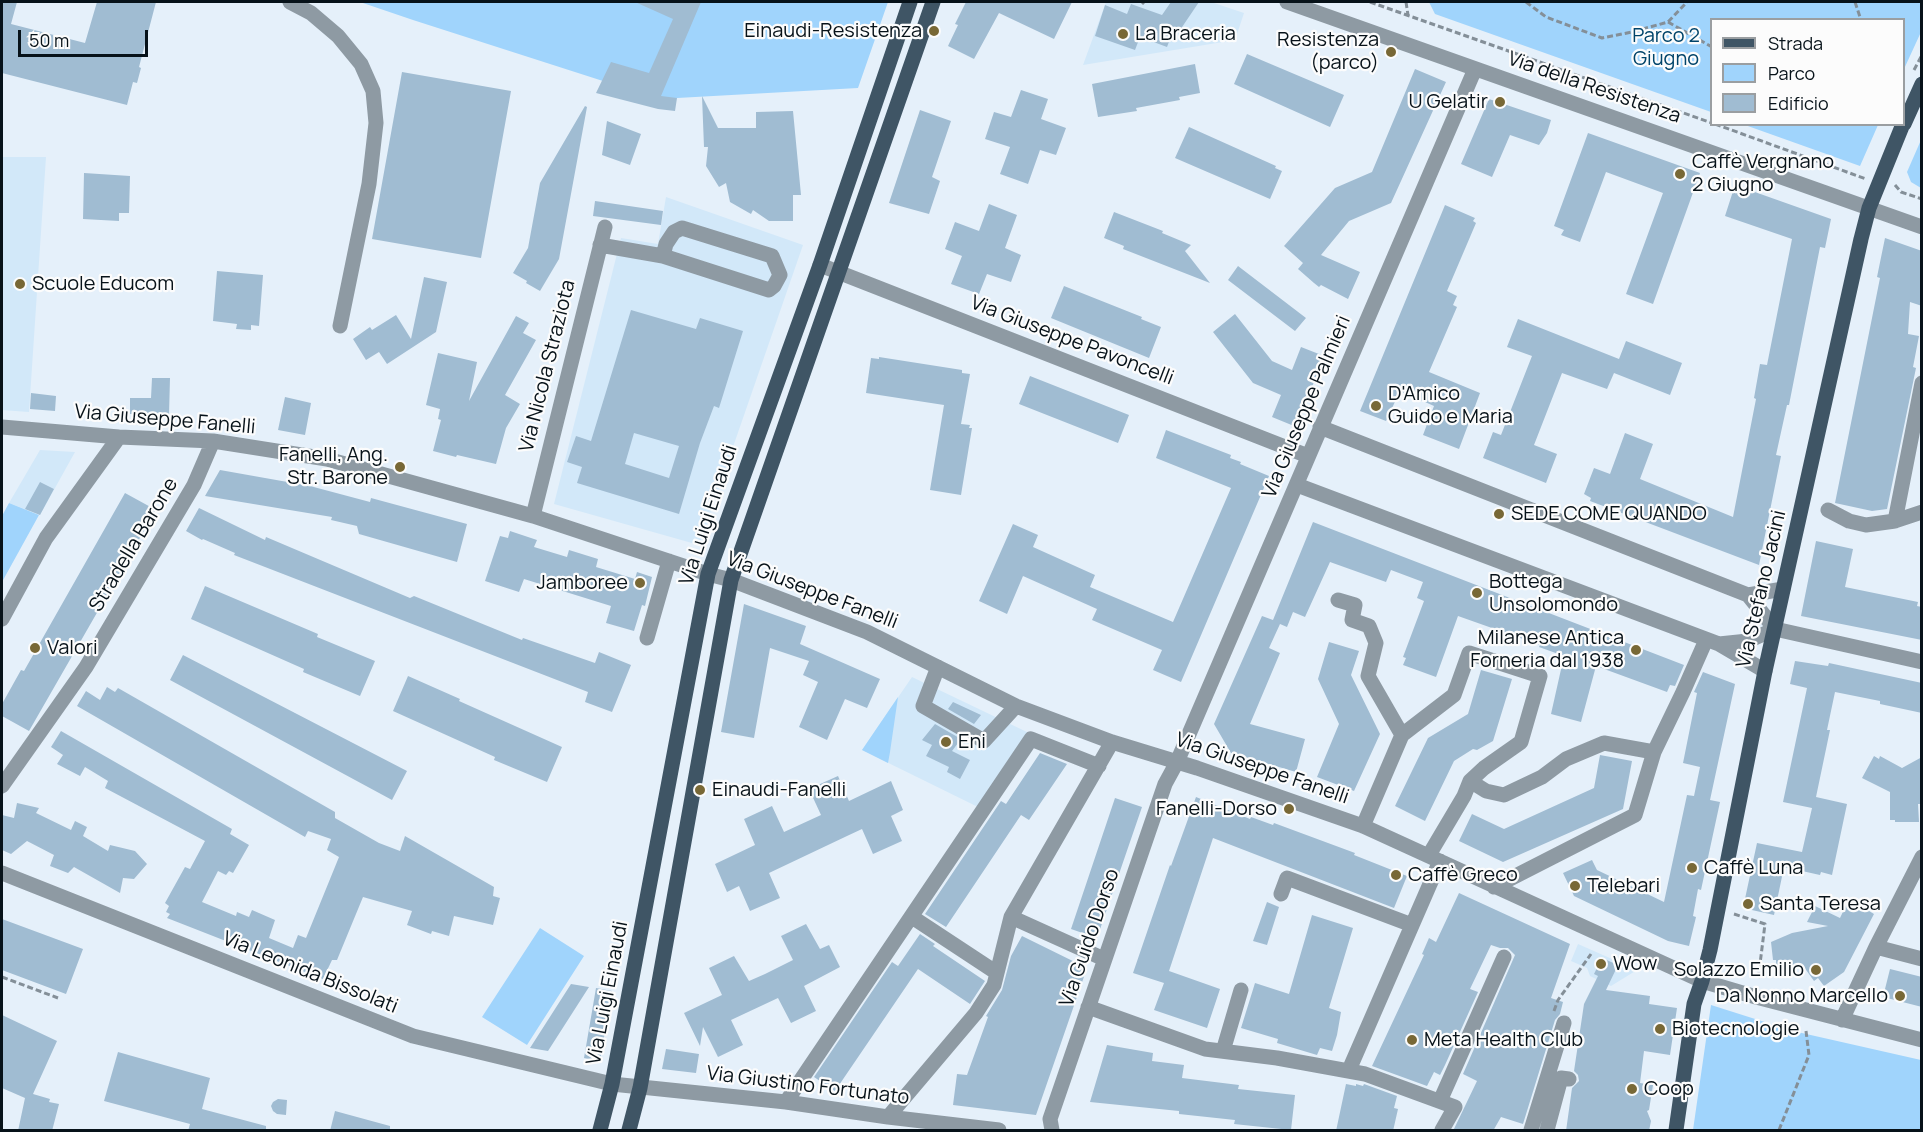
<!DOCTYPE html>
<meta charset="utf-8">
<style>
body{margin:0}
#map{position:relative;width:1923px;height:1132px;overflow:hidden;background:#e5f0fa;font-family:Manrope,sans-serif}
canvas{display:block}
.frame{position:absolute;inset:0;border:3px solid #071219;pointer-events:none}
.legend{position:absolute;left:1710px;top:18px;width:195px;height:108px;box-sizing:border-box;background:#fcfcfc;border:2px solid #9a9ea1;margin:0;padding:8px 10px;list-style:none;font-size:18px;color:#071219}
.legend li{display:flex;align-items:center;gap:12px;height:30px}
.legend b{width:30px;border:2px solid #9a9ea1}
.scale{position:absolute;left:18px;top:30px;width:130px;height:27px;box-sizing:border-box;border:3px solid #071219;border-top:0;padding-left:8px;font-size:18px;line-height:21px;white-space:nowrap;color:#071219;-webkit-text-stroke:4px #fcfcfc;paint-order:stroke}
</style>
<div id="map">
<canvas width="1923" height="1132"></canvas>
<div class="frame"></div>
<ul class="legend">
<li><b style="height:8px;background:#3f5565"></b>Strada</li>
<li><b style="height:16px;background:#a0d4fc"></b>Parco</li>
<li><b style="height:16px;background:#a0bcd2"></b>Edificio</li>
</ul>
<div class="scale">50 m</div>
</div>
<script>
const ctx = document.querySelector('canvas').getContext('2d');
ctx.lineJoin = 'round';
function fillPath(path, color) { ctx.fillStyle = color; ctx.fill(path, 'evenodd'); }
const poly = rows => new Path2D(rows.map(r => 'M' + r).join(''));
function trace(path, color, width, dash) { ctx.strokeStyle = color; ctx.lineWidth = width; ctx.lineCap = dash ? 'butt' : 'round'; ctx.setLineDash(dash || []); ctx.stroke(path); }
function label(font, color, halo, rows, align = 'center') {
  ctx.font = font + ' Manrope,sans-serif'; ctx.lineWidth = 4.5; ctx.setLineDash([]); ctx.textBaseline = 'middle'; ctx.strokeStyle = halo; ctx.fillStyle = color; for (const [text, x, y, turn = 0] of rows) {
    ctx.save(); ctx.translate(x, y); ctx.rotate((+turn || 0) * Math.PI / 180); ctx.textAlign = isNaN(turn) ? turn : align; if (halo) ctx.strokeText(text, 0, 0); ctx.fillText(text, 0, 0); ctx.restore();
  }
}
const built = poly([
 [1106,2,1211,2,1244,13,1235,40,1083,65],
 [2,157,46,157,29,412,2,410],
 [666,197,803,245,699,545,554,504,621,238,658,244],
 [40,450,75,452,40,515,9,503],
 [912,677,1029,733,980,808,862,750],
 [1578,944,1637,970,1611,986,1590,976,1587,968,1571,961]
]);
const green = poly([
 [360,2,888,2,858,88,659,99,413,20],
 [1429,2,1921,2,1921,32,1904,69,1904,20,1712,20,1711,112,1435,14],
 [1745,125,1878,124,1878,125,1860,166],
 [1921,140,1921,188,1911,182,1907,172],
 [9,503,39,515,2,582,2,516],
 [898,697,890,752,888,763,862,750],
 [540,928,584,956,527,1045,482,1017],
 [1711,1005,1793,1031,1921,1060,1921,1130,1693,1130]
]);
const building = poly([
 [2,2,17,2,11,24,85,43,97,2,156,2,139,67,141,68,137,83,133,82,127,105,2,73],
 [635,2,701,2,661,96,677,98,675,111,658,109,596,93,611,62,649,73,673,19],
 [966,2,1072,2,1054,39,999,13,974,59,948,46,958,25,955,24],
 [1171,2,1199,2,1178,33,1173,31,1167,47,1140,37,1135,50,1095,36,1105,5,1127,14,1131,4,1162,15],
 [1247,54,1344,95,1330,127,1234,84],
 [1195,64,1200,93,1179,97,1180,100,1136,108,1137,111,1098,117,1092,84],
 [1415,69,1446,82,1391,203,1349,221,1321,255,1360,272,1348,299,1321,285,1319,287,1314,283,1298,269,1303,263,1284,246,1335,188,1372,172],
 [402,72,511,91,481,258,372,239],
 [1021,90,1048,99,1041,119,1066,128,1056,155,1040,150,1028,184,1000,174,1010,147,985,139,994,112,1011,117],
 [702,96,718,128,756,128,756,112,793,111,801,195,793,195,793,221,769,221,753,210,751,214,730,202,726,183,719,187,706,166,708,147,704,147],
 [1489,99,1551,120,1547,133,1539,145,1510,135,1492,177,1461,164],
 [585,106,587,107,559,259,540,291,526,283,527,281,513,273,528,248,540,183],
 [920,110,951,121,932,177,940,181,929,214,889,203],
 [607,121,641,134,630,165,602,155],
 [1189,127,1276,166,1275,168,1282,171,1270,199,1175,158],
 [1588,133,1700,173,1653,304,1626,294,1663,193,1606,172,1580,242,1561,235,1564,230,1554,226],
 [84,173,130,176,129,213,119,213,119,221,83,219],
 [1735,185,1831,219,1825,248,1820,247,1789,405,1787,405,1776,455,1781,456,1759,565,1590,501,1591,498,1584,494,1594,468,1610,474,1625,433,1653,444,1640,479,1733,517,1756,399,1754,398,1760,364,1767,365,1792,239,1725,216],
 [595,201,663,211,661,225,593,216],
 [989,204,1017,215,1005,248,1021,255,1011,282,987,274,979,294,951,284,962,256,945,249,955,222,979,231],
 [1445,205,1475,218,1473,221,1476,223,1447,291,1457,296,1453,305,1457,307,1429,372,1480,393,1459,449,1423,435,1434,406,1400,391,1386,421,1360,411],
 [1114,212,1163,231,1162,233,1191,245,1185,251,1210,283,1123,249,1124,246,1104,238],
 [1885,238,1922,251,1922,306,1910,302,1908,334,1919,336,1913,367,1916,368,1887,509,1872,511,1835,503,1880,278,1877,277],
 [1238,266,1306,318,1295,331,1228,280],
 [217,271,263,275,259,326,251,325,251,330,236,329,237,324,213,321],
 [424,277,447,282,436,332,387,364,379,352,366,360,353,339,370,327,372,330,396,315,411,339],
 [1064,286,1142,317,1141,319,1161,327,1149,358,1051,318],
 [631,310,696,329,700,318,743,331,719,408,714,406,700,443,679,514,577,483,582,467,567,462,576,436,591,441],
 [634,433,679,446,669,478,625,464],
 [1235,314,1272,361,1292,370,1301,347,1324,356,1302,413,1300,412,1294,426,1272,417,1281,395,1253,383,1213,332],
 [516,316,529,323,523,333,536,340,505,395,520,404,506,428,496,464,457,455,456,457,433,451,441,420,438,419,440,409,426,405,438,353,477,362,469,401],
 [1518,319,1619,359,1626,341,1682,363,1670,395,1614,373,1607,389,1562,373,1534,445,1557,454,1546,483,1483,458,1493,432,1501,435,1532,356,1507,347],
 [879,357,962,370,962,373,970,374,961,424,970,425,969,428,972,428,961,495,930,490,944,405,866,393,871,358,879,359],
 [1030,376,1129,415,1118,443,1019,404],
 [152,378,170,378,169,415,130,414,130,398,151,398],
 [31,393,56,396,55,411,30,409],
 [285,397,311,403,305,435,278,430],
 [1166,430,1231,455,1230,458,1241,462,1240,464,1269,476,1181,682,1153,670,1162,650,1092,620,1097,609,1023,576,1007,614,979,601,1013,524,1038,535,1033,547,1095,575,1090,587,1173,622,1231,488,1156,458],
 [220,470,310,486,370,502,371,498,467,524,457,562,359,534,357,526,331,520,332,517,205,496],
 [40,482,54,489,40,515,25,509],
 [125,493,156,510,29,731,2,716,2,704,21,670,24,671],
 [199,508,265,540,266,537,410,598,414,596,522,640,523,638,595,663,599,652,631,665,612,712,585,702,588,692,234,555,235,553,203,539,202,540,186,531],
 [1313,522,1554,615,1684,665,1675,686,1670,685,1667,692,1596,666,1581,722,1551,714,1564,656,1539,647,1540,645,1458,616,1436,677,1403,665,1406,658,1403,657,1424,601,1417,598,1423,582,1391,570,1386,582,1330,562,1305,617,1293,612,1287,627,1280,624,1269,648,1280,653,1250,724,1305,739,1296,772,1231,753,1214,724,1262,616,1273,620],
 [510,531,537,540,534,547,567,557,569,550,598,559,596,567,635,579,637,572,652,577,645,606,642,605,634,631,606,623,611,606,524,579,519,592,485,581,500,536,508,538],
 [1816,541,1853,549,1845,587,1918,602,1917,606,1922,607,1922,640,1801,616],
 [205,586,318,634,317,637,375,661,360,696,303,672,304,669,191,619],
 [744,604,806,626,800,644,880,679,867,708,845,699,827,740,799,727,818,682,803,675,809,661,770,648,754,738,721,732],
 [1329,642,1359,651,1351,675,1380,734,1354,791,1317,777,1339,724,1318,679],
 [183,655,407,771,392,800,170,680],
 [1795,661,1828,666,1829,663,1922,683,1922,713,1880,704,1880,701,1835,692,1827,730,1830,730,1816,797,1847,804,1832,875,1821,872,1820,875,1784,867,1774,915,1743,908,1757,843,1802,852,1812,808,1783,802,1807,688,1790,684],
 [1481,670,1512,679,1493,741,1477,750,1473,749,1454,761,1425,821,1395,806,1428,738,1468,714],
 [1703,672,1735,684,1710,800,1720,802,1701,890,1698,889,1693,916,1696,917,1689,946,1668,941,1574,896,1563,873,1592,860,1597,870,1664,902,1687,795,1694,796,1700,767,1683,763,1697,693,1694,692],
 [408,676,460,699,459,701,562,747,547,782,494,760,495,757,393,711],
 [107,687,115,692,118,688,335,812,335,818,379,843,400,851,405,836,494,887,493,896,500,898,493,925,454,916,449,936,432,931,431,934,407,925,412,911,363,897,337,960,332,960,323,979,167,918,170,914,166,912,169,906,165,903,185,867,190,869,205,841,105,788,108,781,85,767,80,776,57,764,63,755,51,747,61,731,232,829,230,834,249,845,233,873,229,871,226,875,218,871,202,902,236,916,237,912,249,917,252,910,275,920,269,938,293,948,298,935,306,938,339,857,327,850,331,839,308,831,305,837,77,706,86,691,100,700],
 [953,702,981,715,974,724,948,709],
 [935,724,961,739,952,751,970,760,960,779,947,772,949,767,926,756,932,745,922,740],
 [1040,753,1067,764,1029,820,1021,815,946,927,925,914,1001,801,1006,804],
 [1600,755,1632,761,1623,809,1503,862,1459,841,1472,814,1504,829,1594,788],
 [1874,756,1879,759,1880,756,1902,768,1922,757,1922,804,1918,804,1919,822,1895,822,1895,820,1890,820,1890,792,1862,778],
 [838,776,849,801,891,781,903,810,891,816,902,841,873,854,862,829,847,836,769,873,780,898,750,911,739,886,727,892,715,864,755,845,744,819,772,806,784,832,821,815,809,789],
 [1196,797,1250,819,1251,817,1273,825,1274,823,1355,853,1354,855,1407,876,1394,908,1213,838,1169,971,1220,989,1207,1028,1154,1010,1164,983,1133,973,1170,865,1171,866],
 [1115,798,1142,807,1097,938,1071,929],
 [17,803,39,808,36,813,71,830,75,821,87,827,83,836,108,851,110,845,135,851,147,864,134,879,123,878,120,893,74,867,68,873,50,866,54,855,27,841,11,854,2,850,2,815,14,818],
 [1459,893,1570,944,1551,998,1563,1002,1560,1014,1555,1020,1523,1124,1501,1117,1493,1131,1453,1131,1477,1081,1463,1074,1515,955,1508,948,1500,948,1491,945,1470,989,1478,992,1445,1065,1440,1075,1434,1072,1427,1086,1372,1066,1424,955,1422,954,1429,938,1436,942],
 [1849,899,1874,914,1844,972,1824,986,1818,978,1814,981,1804,967,1785,969,1785,965,1776,965,1776,960,1773,960,1771,942,1792,933,1828,926,1807,922,1815,906,1840,918],
 [1267,902,1279,907,1267,945,1253,941],
 [1312,915,1353,928,1329,1008,1341,1012,1337,1035,1332,1051,1320,1048,1317,1055,1277,1043,1278,1039,1241,1028,1255,983,1289,994],
 [2,919,83,949,66,994,2,970],
 [806,924,820,949,829,945,840,967,804,986,816,1011,791,1023,778,998,731,1020,743,1045,718,1057,703,1027,700,1046,684,1013,722,995,709,968,734,956,749,981,765,974,793,960,781,936],
 [920,934,935,944,933,946,985,981,970,1004,918,969,835,1091,814,1077,892,962,898,966],
 [1022,936,1087,968,1036,1115,953,1105,957,1074,967,1075,988,1017,986,1016,1002,990,1011,956],
 [1602,958,1618,965,1606,990,1650,996,1649,1004,1677,1008,1670,1055,1644,1051,1640,1083,1653,1085,1649,1110,1647,1111,1651,1121,1649,1131,1566,1131,1572,1088,1579,1081,1578,1075,1574,1071,1584,1004,1598,976,1594,974],
 [1890,969,1922,977,1922,1007,1883,997],
 [571,984,589,987,548,1051,530,1048],
 [596,988,612,991,600,1061,584,1058],
 [2,1015,57,1041,33,1094,50,1099,49,1102,59,1104,52,1131,18,1131,25,1098,2,1088],
 [1107,1045,1153,1053,1152,1061,1184,1065,1182,1078,1239,1085,1238,1089,1295,1095,1291,1130,1234,1124,1235,1120,1179,1114,1179,1111,1090,1102],
 [666,1049,699,1054,696,1073,662,1069],
 [118,1052,210,1078,202,1109,266,1126,266,1131,188,1131,190,1124,104,1101],
 [1346,1084,1356,1086,1356,1084,1363,1086,1364,1084,1397,1096,1394,1108,1398,1109,1393,1131,1336,1131],
 [278,1099,287,1100,286,1115,277,1114,273,1111,271,1106,273,1102],
 [335,1111,390,1126,390,1131,330,1131]
]);
const path = poly([
 [1370,2,1712,123],
 [1406,2,1408,15],
 [1526,2,1546,17,1602,38,1632,32,1668,22,1687,2],
 [1855,2,1861,20],
 [1142,4,1144,2],
 [1668,22,1712,47],
 [1914,70,1922,55],
 [1715,124,1866,179],
 [1895,185,1901,192,1922,199],
 [1734,914,1765,924,1758,980],
 [2,977,58,998],
 [1554,1011,1558,1000,1591,954],
 [1779,1130,1809,1055,1806,1031]
]);
const minor = poly([
 [290,2,311,13,338,36,361,64,373,91,376,123,369,184,340,326],
 [1287,2,1922,227],
 [600,245,663,256,769,290,774,286,780,275,772,256,682,228,674,232,666,244,663,256],
 [820,265,1308,456],
 [2,427,119,437,213,441,327,459,533,516,708,574,731,580,867,632,1016,706,1112,742,1197,768,1363,826,1702,981,1756,997,1922,1040],
 [1320,427,1748,595,1783,589],
 [1297,485,1719,644,1765,671],
 [1828,510,1849,521,1866,525,1895,521,1922,512],
 [533,516,605,227],
 [1895,521,1922,383],
 [1748,595,1775,629],
 [1338,600,1355,605,1352,620,1369,626,1376,643,1368,676,1402,735,1363,826],
 [2,619,46,538,119,437],
 [647,638,669,561],
 [1719,644,1748,641,1775,629,1922,662],
 [938,667,923,706,984,741,1016,706],
 [1402,735,1454,695,1469,653,1540,676,1521,742,1484,768,1470,781,1464,796,1429,855],
 [1470,781,1486,791,1504,795,1542,777,1566,759,1604,743,1654,752],
 [2,786,86,667,194,485,213,441],
 [2,873,413,1036,612,1084,786,1102,888,1117,999,1130],
 [1494,887,1635,815,1654,752,1683,692,1706,640],
 [1281,894,1287,878,1412,925],
 [912,917,997,973],
 [1011,917,1104,959],
 [1876,947,1922,959],
 [1088,1007,1205,1049,1277,1058,1365,1074,1455,1107,1442,1130],
 [1842,1020,1876,947,1922,857],
 [1223,1051,1241,990],
 [1349,1070,1440,861],
 [1440,1101,1504,957],
 [786,1102,1031,739,1099,766],
 [888,1117,976,1013,994,985,1011,917,1112,742],
 [1052,1130,1050,1119,1165,784,1177,762,1475,69],
 [1531,1130,1564,1023],
 [1547,1130,1561,1078,1569,1079]
]);
const major = poly([
 [1904,124,1922,84],
 [600,1130,612,1084,708,574,820,265,910,2],
 [629,1130,640,1088,731,580,933,2],
 [1676,1130,1694,1004,1702,981,1710,950,1765,671,1861,239,1869,208,1903,124]
]);
const markers = [
 [934,31,6,"#786836"],
 [1123,34,6,"#786836"],
 [1391,52,6,"#786836"],
 [1500,102,6,"#786836"],
 [1680,174,6,"#786836"],
 [20,284,6,"#786836"],
 [1376,406,6,"#786836"],
 [400,467,6,"#786836"],
 [1499,514,6,"#786836"],
 [640,583,6,"#786836"],
 [1477,593,6,"#786836"],
 [35,648,6,"#786836"],
 [1636,650,6,"#786836"],
 [946,742,6,"#786836"],
 [700,790,6,"#786836"],
 [1289,809,6,"#786836"],
 [1692,868,6,"#786836"],
 [1396,875,6,"#786836"],
 [1575,886,6,"#786836"],
 [1748,904,6,"#786836"],
 [1601,964,6,"#786836"],
 [1816,970,6,"#786836"],
 [1900,996,6,"#786836"],
 [1660,1029,6,"#786836"],
 [1412,1040,6,"#786836"],
 [1632,1089,6,"#786836"]
];
const poiNames = [
 ["Einaudi-Resistenza",922,31,"right"],
 ["La Braceria",1135,34],
 ["Resistenza",1379,40,"right"],
 ["(parco)",1379,63,"right"],
 ["U Gelatir",1488,102,"right"],
 ["Caffè Vergnano",1692,162],
 ["2 Giugno",1692,185],
 ["Scuole Educom",32,284],
 ["D'Amico",1388,394],
 ["Guido e Maria",1388,417],
 ["Fanelli, Ang.",388,455,"right"],
 ["Str. Barone",388,478,"right"],
 ["SEDE COME QUANDO",1511,514],
 ["Bottega",1489,582],
 ["Unsolomondo",1489,605],
 ["Jamboree",628,583,"right"],
 ["Milanese Antica",1624,638,"right"],
 ["Forneria dal 1938",1624,661,"right"],
 ["Valori",47,648],
 ["Eni",958,742],
 ["Einaudi-Fanelli",712,790],
 ["Fanelli-Dorso",1277,809,"right"],
 ["Caffè Luna",1704,868],
 ["Caffè Greco",1408,875],
 ["Telebari",1587,886],
 ["Santa Teresa",1760,904],
 ["Wow",1613,964],
 ["Solazzo Emilio",1804,970,"right"],
 ["Da Nonno Marcello",1888,996,"right"],
 ["Biotecnologie",1672,1029],
 ["Meta Health Club",1424,1040],
 ["Coop",1644,1089]
];
const parkNames = [
 ["Parco 2",1666,36],
 ["Giugno",1666,59]
];
const streetNames = [
 ["Via della Resistenza",1594,88,19],
 ["Via Giuseppe Pavoncelli",1072,341,21],
 ["Via Nicola Straziota",548,366,-76],
 ["Via Giuseppe Palmieri",1307,407,-67],
 ["Via Giuseppe Fanelli",165,420,5],
 ["Via Luigi Einaudi",709,515,-72],
 ["Stradella Barone",134,545,-59],
 ["Via Stefano Jacini",1762,589,-77],
 ["Via Giuseppe Fanelli",812,591,21],
 ["Via Giuseppe Fanelli",1262,769,19],
 ["Via Guido Dorso",1090,938,-71],
 ["Via Leonida Bissolati",310,973,22],
 ["Via Luigi Einaudi",608,993,-79],
 ["Via Giustino Fortunato",808,1086,7]
];
fillPath(built, '#d2e8f9');
fillPath(green, '#a0d4fc');
fillPath(building, '#a0bcd2');
trace(path, '#848f98', 3, [6, 3]);
trace(minor, '#8e9aa3', 15);
trace(major, '#3f5565', 15);
for (const [x, y, r, color] of markers) { const dot = new Path2D(); dot.arc(x, y, r, 0, 2 * Math.PI); ctx.fillStyle = color; ctx.fill(dot); trace(dot, '#fcfcfc', 2); }
label('20px', '#071219', '#fcfcfc', poiNames, 'left');
label('20px', '#00446a', '#fcfcfc', parkNames);
label('20px', '#071219', '#fcfcfc', streetNames);
</script>
